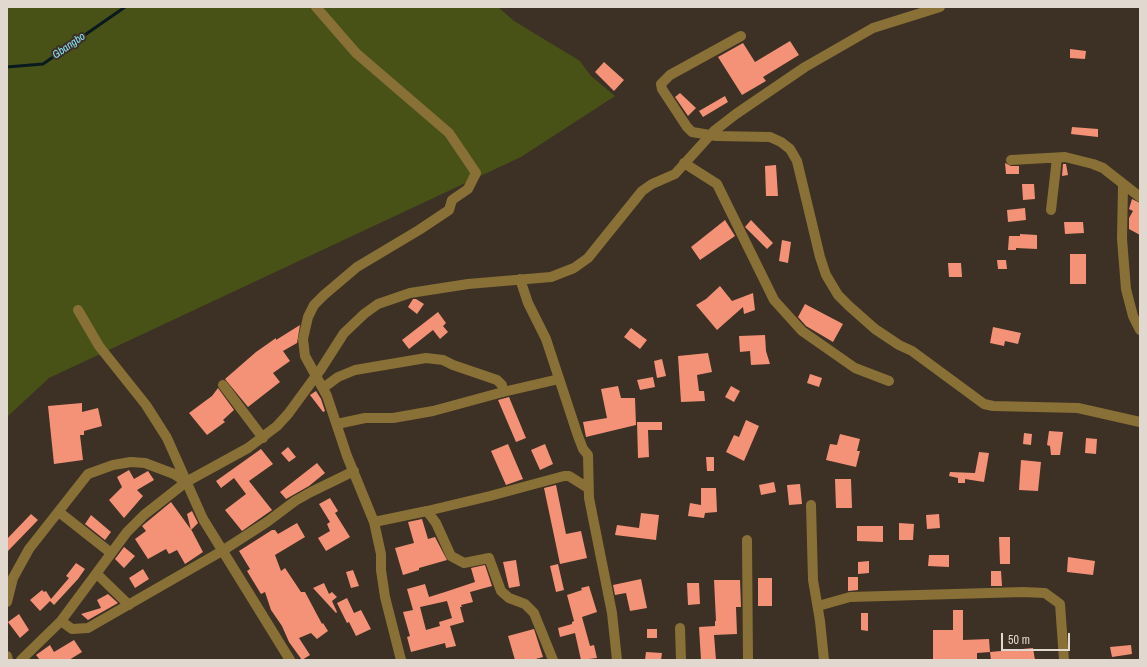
<!DOCTYPE html>
<style>
body{margin:0}
#map{position:relative;width:1147px;height:667px;overflow:hidden;background:#3d3024;font-family:"Archivo Narrow",sans-serif}
canvas{display:block}
.frame{position:absolute;inset:0;border:8px solid #e1d8d0;pointer-events:none}
.scale{position:absolute;left:1001px;top:633px;width:69px;height:18px;box-sizing:border-box;border:2px solid #e1d8d0;border-top:0;padding-left:5px;font-size:12px;line-height:14px;white-space:nowrap;color:#e1d8d0;-webkit-text-stroke:3px #3d3024;paint-order:stroke}
</style>
<div id="map">
<canvas width="1147" height="667"></canvas>
<div class="frame"></div>
<div class="scale">50 m</div>
</div>
<script>
const ctx = document.querySelector('canvas').getContext('2d');
ctx.lineJoin = 'round';
function fillPath(path, color) { ctx.fillStyle = color; ctx.fill(path, 'evenodd'); }
const poly = rows => new Path2D(rows.map(r => 'M' + r).join(''));
function trace(path, color, width, dash) { ctx.strokeStyle = color; ctx.lineWidth = width; ctx.lineCap = dash ? 'butt' : 'round'; ctx.setLineDash(dash || []); ctx.stroke(path); }
function label(font, color, halo, rows, align = 'center') {
  ctx.font = font + ' "Archivo Narrow",sans-serif'; ctx.lineWidth = 4; ctx.setLineDash([]); ctx.textBaseline = 'middle'; ctx.strokeStyle = halo; ctx.fillStyle = color; for (const [text, x, y, turn = 0] of rows) {
    ctx.save(); ctx.translate(x, y); ctx.rotate((+turn || 0) * Math.PI / 180); ctx.textAlign = isNaN(turn) ? turn : align; if (halo) ctx.strokeText(text, 0, 0); ctx.fillText(text, 0, 0); ctx.restore();
  }
}
const green = poly([
 [7,7,498,7,514,21,580,61,591,76,615,96,521,157,49,378,7,417]
]);
const stream = poly([
 [7,67,43,64,125,7]
]);
const building = poly([
 [790,41,799,55,763,77,766,81,742,95,718,57,743,43,755,62],
 [1070,49,1086,51,1085,59,1070,58],
 [604,62,624,80,614,91,595,72],
 [680,93,696,108,688,116,675,97],
 [725,96,728,102,703,117,699,111],
 [1072,127,1098,129,1098,137,1071,134],
 [1005,163,1011,166,1019,166,1019,174,1006,174],
 [1063,164,1066,164,1068,175,1062,176],
 [776,165,778,196,766,196,765,166],
 [1022,184,1034,184,1035,199,1023,200],
 [1132,199,1140,203,1140,235,1129,229,1129,218,1133,211,1129,209],
 [1025,208,1026,220,1008,222,1007,210],
 [725,220,735,236,700,260,691,247],
 [751,220,773,243,767,249,745,227],
 [1064,222,1083,222,1084,233,1065,234],
 [1020,234,1037,235,1037,249,1016,248,1016,250,1008,250,1009,236,1020,236],
 [782,240,791,242,788,263,779,261],
 [1070,254,1086,254,1086,284,1070,284],
 [997,260,1006,260,1007,269,998,269],
 [948,263,961,263,962,277,949,277],
 [720,286,732,301,753,293,755,310,744,314,743,307,717,330,696,305,706,299],
 [413,299,416,299,424,304,417,314,408,307],
 [805,304,843,324,833,342,806,326,798,317],
 [438,312,446,323,443,326,448,332,440,339,433,330,409,349,402,340],
 [300,325,297,343,283,351,290,361,273,373,280,382,248,407,225,379,256,352,276,338,276,340],
 [993,327,1021,333,1018,344,1005,341,1004,346,990,343],
 [631,328,647,340,640,349,624,337],
 [765,335,766,351,770,364,751,365,750,351,740,352,739,336],
 [708,353,712,372,697,375,699,391,704,391,705,401,681,402,678,356],
 [662,359,666,376,657,378,654,361],
 [810,374,822,378,819,387,807,383],
 [653,377,655,387,640,390,637,380],
 [618,386,621,398,635,398,636,425,586,437,583,422,607,418,601,389],
 [731,386,740,391,734,402,725,397],
 [218,388,234,410,223,420,225,422,207,435,189,413,212,396],
 [316,391,321,399,325,411,323,412,310,395],
 [509,397,526,438,516,442,498,400],
 [82,403,82,412,98,408,102,426,84,431,84,435,80,435,83,460,54,464,48,406],
 [746,420,759,426,744,461,726,452,734,435,739,437],
 [637,422,662,422,662,430,648,430,649,457,638,458],
 [1049,431,1063,432,1060,455,1051,455,1050,446,1047,445],
 [1024,433,1032,434,1031,445,1023,444],
 [840,434,860,439,857,451,860,451,856,467,826,460,830,444,837,445],
 [1086,438,1097,439,1096,454,1085,453],
 [508,444,523,479,506,485,491,451],
 [545,444,553,464,540,470,531,450],
 [288,447,296,457,289,462,281,453],
 [261,449,273,464,249,481,272,510,242,531,225,510,246,494,234,478,221,488,216,481],
 [979,452,989,453,984,482,965,479,965,483,958,483,958,478,949,476,950,472,975,473],
 [706,457,714,457,714,471,707,471],
 [1021,460,1041,462,1038,491,1019,490],
 [317,463,325,473,309,486,286,499,280,492],
 [129,470,134,479,148,471,154,480,137,490,143,496,124,518,109,500,122,487,117,477],
 [835,479,851,479,852,508,836,508],
 [774,482,776,492,761,495,759,485],
 [800,484,802,504,789,505,787,485],
 [556,485,566,534,581,531,587,558,560,564,544,488],
 [701,488,716,488,717,512,705,513,704,518,688,516,690,503,701,505],
 [330,498,338,511,335,513,350,537,326,551,318,538,330,531,327,524,330,522,319,504],
 [171,502,192,531,203,552,185,564,177,550,169,554,166,549,148,559,135,539,146,531,142,526],
 [192,511,198,523,191,530,187,514],
 [641,513,659,515,656,540,615,535,617,525,639,528],
 [31,514,38,520,7,552,7,539],
 [939,514,940,528,927,529,926,515],
 [91,515,111,532,105,540,85,524],
 [422,519,428,539,435,537,447,560,419,568,419,570,403,575,395,548,414,543,408,522],
 [297,523,305,537,275,555,281,571,285,568,301,592,305,592,322,624,323,623,328,631,317,639,311,633,299,638,310,655,302,660,289,642,282,626,271,610,265,592,261,594,247,571,250,569,239,551,272,530,275,530,278,534],
 [899,523,914,524,913,540,899,540],
 [857,526,883,526,883,542,857,541],
 [999,537,1010,537,1010,564,1000,564],
 [124,547,135,556,124,568,115,559],
 [929,555,949,555,949,567,928,566],
 [1068,557,1095,561,1093,575,1067,572],
 [516,560,520,586,509,588,503,562],
 [869,561,869,573,858,574,858,562],
 [76,563,85,569,78,579,54,605,50,601,40,611,30,600,42,590,44,592,46,591,51,599,69,578,66,576],
 [558,564,564,590,556,592,550,566],
 [485,565,492,586,470,592,473,602,461,605,462,607,460,607,464,622,450,626,456,646,446,648,445,643,411,652,407,637,410,636,403,612,413,610,407,589,425,584,429,597,445,592,475,582,471,568],
 [447,601,452,618,439,622,440,626,426,630,420,607],
 [143,569,149,579,135,588,129,578],
 [353,570,359,586,351,588,346,572],
 [991,571,1001,571,1002,586,991,586],
 [848,577,858,577,858,590,848,591],
 [758,578,772,578,772,606,758,606],
 [641,579,647,608,630,611,626,593,615,595,613,585],
 [714,580,740,580,741,607,736,607,737,634,714,635,716,660,701,660,699,627,715,626,715,621,716,621],
 [324,583,329,594,332,592,337,597,332,601,337,612,336,613,313,588],
 [687,583,699,583,700,604,688,605],
 [589,586,597,612,582,617,590,646,594,645,597,658,581,660,575,633,560,637,558,628,572,624,572,622,574,621,567,595,582,590,581,588],
 [108,594,118,603,88,620,81,614,101,608,97,600],
 [347,598,354,613,361,610,371,629,356,636,349,622,347,623,337,603],
 [953,610,963,610,963,640,989,639,990,652,977,653,977,660,933,660,933,630,953,630],
 [861,613,868,613,868,631,861,630],
 [19,614,29,630,20,638,8,622],
 [534,629,543,657,532,660,515,660,508,636],
 [647,629,657,629,657,638,647,638],
 [74,640,82,652,69,660,40,660,36,655,50,645,54,652],
 [1131,645,1132,654,1112,657,1110,647],
 [1033,648,1035,660,991,660,990,652],
 [646,652,662,653,661,660,645,660]
]);
const minor = poly([
 [316,7,356,53,449,133,476,173,468,189,452,200,449,210,419,230,357,267,324,295,314,305,308,317,303,339,305,356,327,396,347,456,374,522,381,554,381,570,385,597,401,660],
 [741,36,670,75,661,84,662,89,687,127,692,132,716,136,770,137,781,142,790,149,797,161,820,257,826,275,838,295,849,306,875,329,899,345,912,351,984,404,993,406,1078,408,1140,422],
 [1011,160,1065,157,1093,164,1103,168,1140,197],
 [684,163,717,184,774,300,802,331,855,368,889,381],
 [1123,186,1122,239,1126,289,1133,316,1140,330],
 [1051,210,1057,158],
 [520,279,528,303,546,339,578,436,583,449,588,455,589,498,612,613,617,660],
 [78,310,99,346,146,405,167,438,203,519,290,660],
 [223,385,263,438],
 [323,388,338,377,355,370,426,358,443,360,453,365,497,380,502,385,503,392],
 [337,424,365,418,393,418,433,411,503,392,559,379],
 [811,505,813,580,820,621,824,660],
 [427,511,490,496,564,476,569,476,588,488],
 [59,512,111,553],
 [374,522,427,511,436,523,451,556,464,563,489,558,501,591,509,598,525,604,534,613,553,660],
 [747,540,748,660],
 [97,574,129,605],
 [7,602,13,578,29,549,88,474,113,465,131,462,145,463,174,474,186,482],
 [818,606,850,597,1023,592,1045,593,1060,604,1064,660],
 [61,621,72,629,88,628,222,551,267,522,295,501,311,492,354,471],
 [680,628,681,660],
 [7,656,8,660],
 [21,660,61,621,127,532,144,515,186,482,248,448,277,426,288,414,321,369,344,333,364,314,378,304,410,293,468,284,551,277,574,268,588,258,642,191,652,184,675,174,714,131,736,114,805,67,873,28,940,7]
]);
const waterNames = [
 ["Gbangbo",69,46,-35]
];
fillPath(green, '#485217');
trace(stream, '#091a1f', 3);
fillPath(building, '#f49278');
trace(minor, '#897036', 10);
label('italic 11px', '#88e3fb', '#3d3024', waterNames);
</script>
